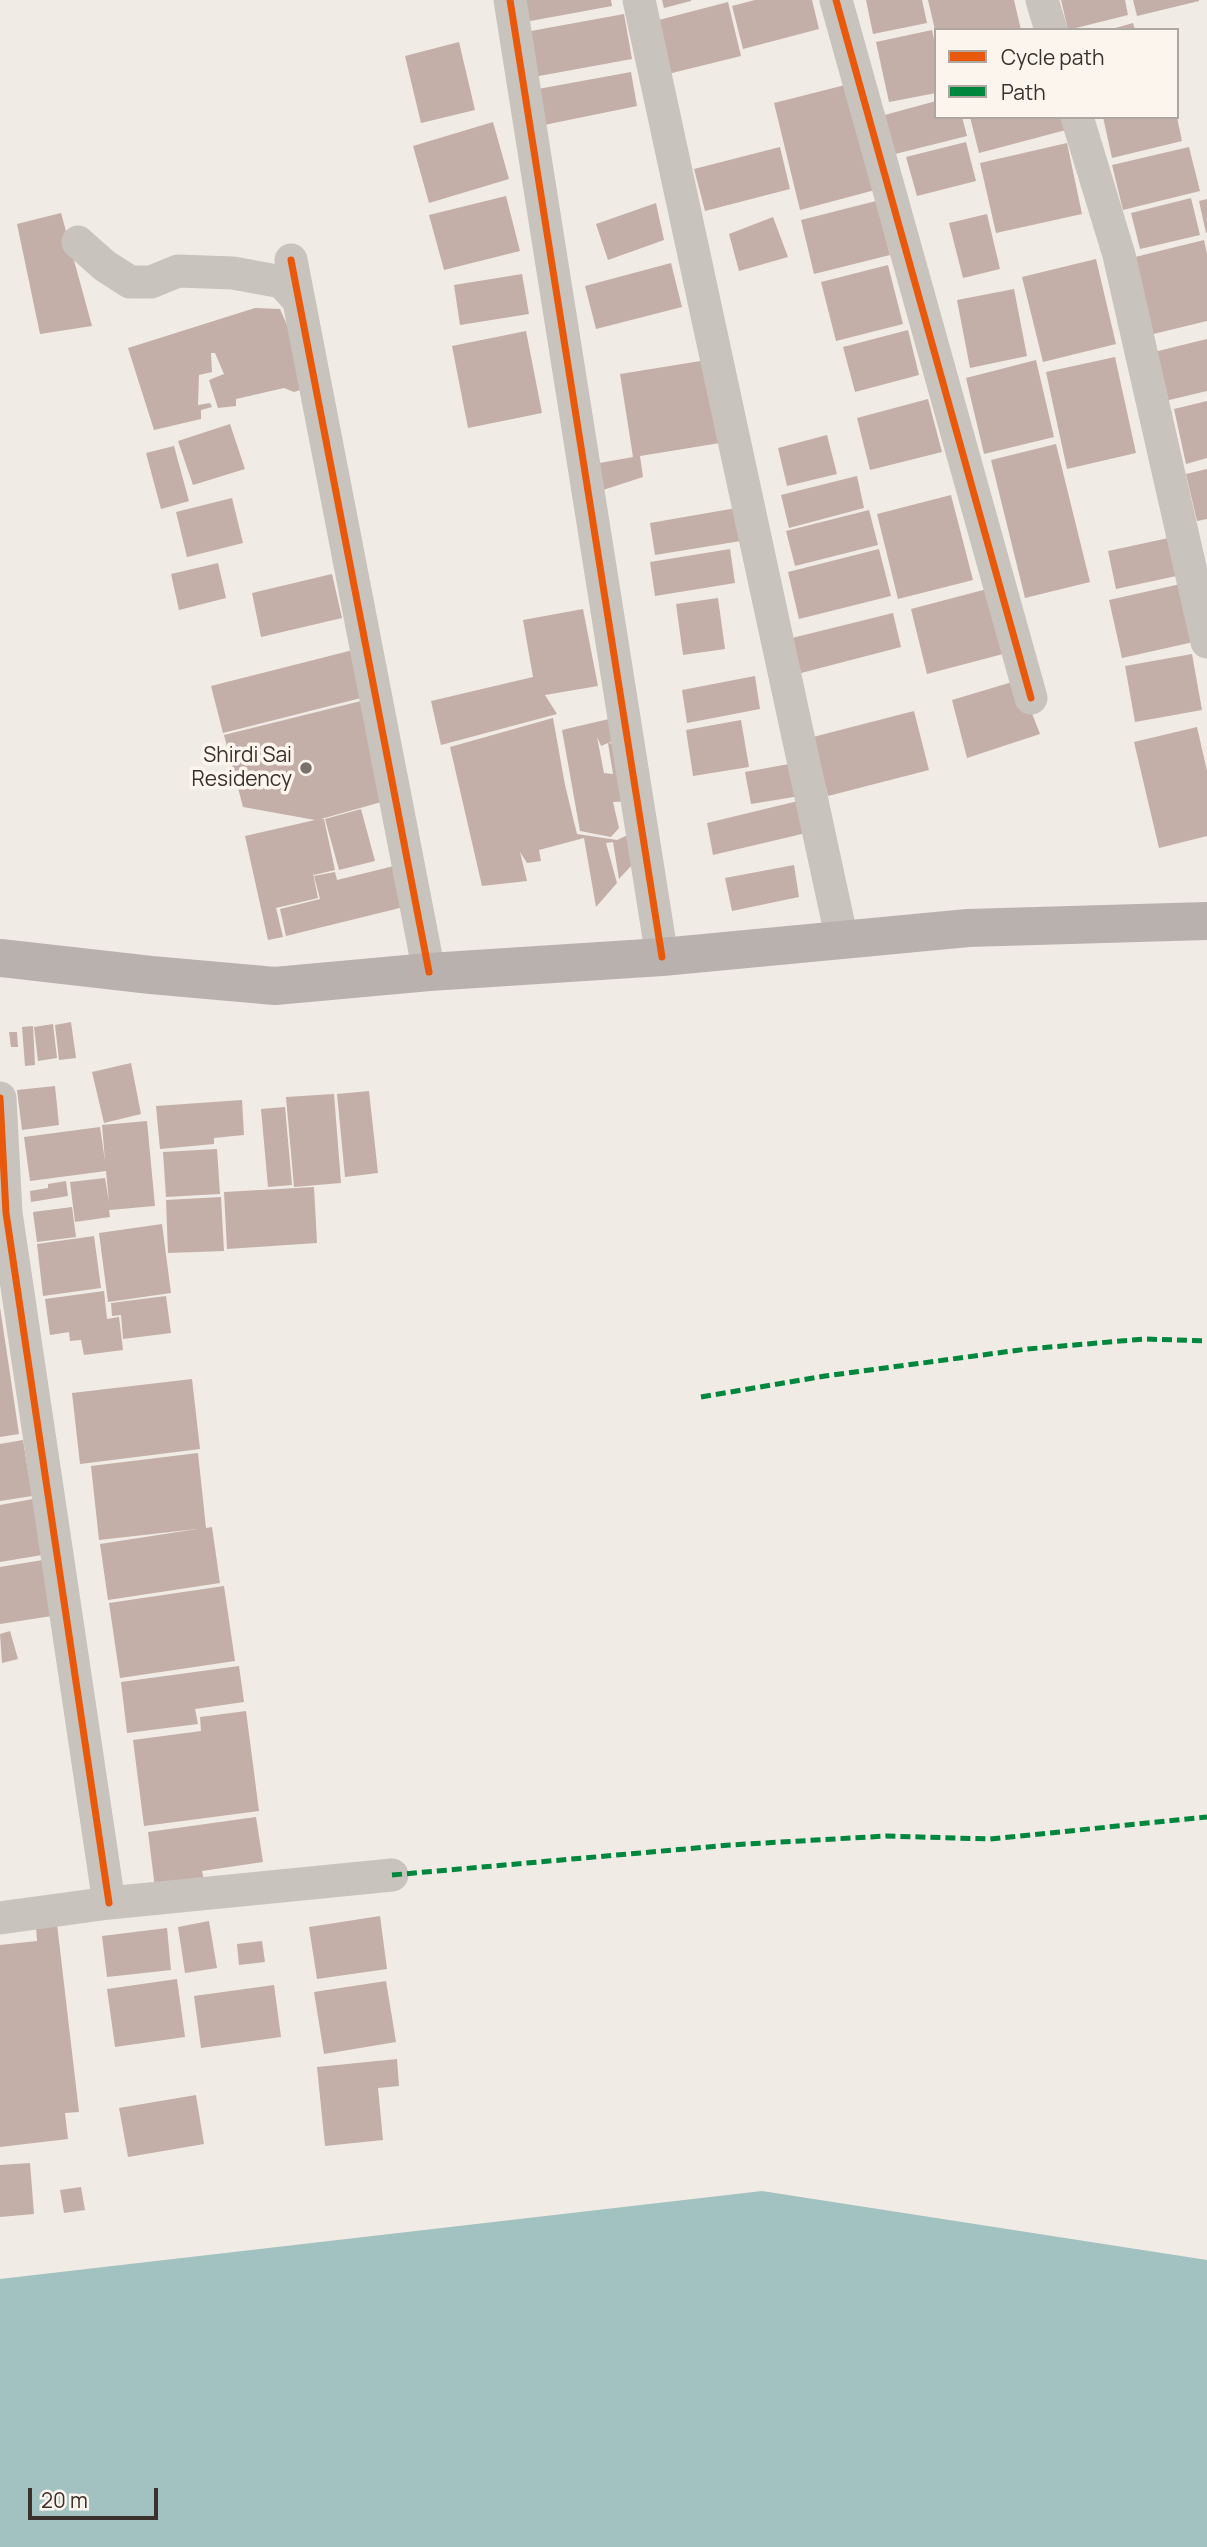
<!DOCTYPE html>
<style>
body{margin:0}
#map{position:relative;width:1207px;height:2547px;overflow:hidden;background:#f0ebe5;font-family:Manrope,sans-serif}
canvas{display:block}
.legend{position:absolute;left:934px;top:28px;width:245px;height:91px;box-sizing:border-box;background:#fbf5ee;border:2px solid #aea6a0;margin:0;padding:9px 12px;list-style:none;font-size:21px;color:#3b302b}
.legend li{display:flex;align-items:center;gap:14px;height:35px}
.legend b{width:35px;border:2px solid #aea6a0}
.scale{position:absolute;left:28px;top:2488px;width:130px;height:32px;box-sizing:border-box;border:4px solid #3b302b;border-top:0;padding-left:9px;font-size:21px;line-height:24px;white-space:nowrap;color:#3b302b;-webkit-text-stroke:5px #fbf5ee;paint-order:stroke}
</style>
<div id="map">
<canvas width="1207" height="2547"></canvas>
<ul class="legend">
<li><b style="height:9px;background:#e8590c"></b>Cycle path</li>
<li><b style="height:9px;background:#00873e"></b>Path</li>
</ul>
<div class="scale">20 m</div>
</div>
<script>
const ctx = document.querySelector('canvas').getContext('2d');
ctx.lineJoin = 'round';
function fillPath(path, color) { ctx.fillStyle = color; ctx.fill(path, 'evenodd'); }
const poly = rows => new Path2D(rows.map(r => 'M' + r).join(''));
function trace(path, color, width, dash) { ctx.strokeStyle = color; ctx.lineWidth = width; ctx.lineCap = dash ? 'butt' : 'round'; ctx.setLineDash(dash || []); ctx.stroke(path); }
function label(font, color, halo, rows, align = 'center') {
  ctx.font = font + ' Manrope,sans-serif'; ctx.lineWidth = 7; ctx.setLineDash([]); ctx.textBaseline = 'middle'; ctx.strokeStyle = halo; ctx.fillStyle = color; for (const [text, x, y, turn = 0] of rows) {
    ctx.save(); ctx.translate(x, y); ctx.rotate((+turn || 0) * Math.PI / 180); ctx.textAlign = isNaN(turn) ? turn : align; if (halo) ctx.strokeText(text, 0, 0); ctx.fillText(text, 0, 0); ctx.restore();
  }
}
const water = poly([
 [762,2191,1207,2260,1207,2547,0,2547,0,2279]
]);
const building = poly([
 [521,0,611,0,612,6,525,22],
 [662,0,691,0,691,1,664,8],
 [755,0,812,0,819,29,743,49,732,6],
 [866,0,922,0,927,23,873,34],
 [928,0,1014,0,1021,30,935,30],
 [1061,0,1125,0,1128,15,1068,30],
 [1133,0,1199,0,1199,1,1137,16],
 [728,2,741,56,664,75,651,22],
 [624,14,632,59,528,78,520,33],
 [1133,23,1135,30,1112,30,1112,29],
 [932,30,936,49,936,93,889,102,876,42],
 [459,42,475,110,421,123,405,56],
 [631,72,637,106,544,125,538,89],
 [849,84,875,190,800,210,774,103],
 [936,101,936,117,962,117,967,136,891,155,881,116],
 [970,117,1063,117,1066,130,979,153],
 [1103,117,1177,117,1182,141,1112,158],
 [493,122,509,179,429,203,413,146],
 [966,142,976,181,917,196,906,157],
 [1067,143,1082,214,996,233,980,163],
 [780,147,790,189,705,211,694,169],
 [1189,147,1200,191,1123,210,1112,165],
 [506,196,520,251,444,270,429,215],
 [1191,198,1200,235,1140,249,1131,213],
 [1207,199,1207,233,1206,233,1199,201],
 [876,201,890,255,814,274,801,220],
 [656,203,664,240,608,260,596,224],
 [61,213,92,326,40,334,17,224],
 [987,214,1000,269,963,278,949,223],
 [773,217,788,257,739,271,729,234],
 [1204,240,1207,254,1207,321,1141,337,1123,260],
 [1096,259,1116,344,1043,362,1022,277],
 [671,263,682,307,596,329,585,286],
 [888,265,903,324,836,341,821,282],
 [522,274,529,314,460,325,454,285],
 [1014,289,1027,356,970,368,957,300],
 [255,308,280,309,306,368,303,389,294,392,284,388,236,399,236,406,218,408,209,380,224,374,215,353,211,353,212,372,199,375,198,405,210,403,212,407,201,410,201,419,154,430,128,348],
 [908,330,919,375,855,392,843,347],
 [526,331,542,413,468,428,452,346],
 [1207,339,1207,391,1165,401,1154,352],
 [1115,357,1136,453,1067,469,1046,372],
 [713,359,726,442,640,456,643,477,603,490,594,464,633,457,620,374],
 [1036,360,1054,437,984,454,966,378],
 [928,399,942,452,870,470,857,418],
 [1207,401,1207,458,1186,464,1174,409],
 [230,424,245,469,193,485,178,441],
 [827,435,837,474,787,486,778,448],
 [1056,444,1090,582,1025,598,991,460],
 [174,446,189,501,161,509,146,453],
 [1207,469,1207,519,1197,521,1186,474],
 [857,476,864,508,789,528,781,495],
 [951,495,973,580,898,599,877,514],
 [232,498,243,543,187,557,176,512],
 [742,507,747,540,655,555,650,523],
 [869,510,878,545,795,566,786,531],
 [1173,537,1181,575,1116,589,1108,551],
 [730,549,735,583,655,596,650,562],
 [879,549,891,596,799,619,788,572],
 [218,563,226,598,179,610,171,574],
 [332,574,342,618,261,637,252,593],
 [1185,583,1198,641,1122,658,1109,600],
 [987,589,1003,654,927,674,911,609],
 [718,598,725,649,683,655,676,604],
 [583,609,598,686,545,695,557,714,441,745,431,701,533,677,523,620],
 [893,613,901,647,801,673,792,638],
 [357,649,369,696,223,733,211,686],
 [1192,654,1202,710,1135,722,1125,666],
 [755,676,760,709,687,723,682,690],
 [1019,680,1040,734,967,758,952,700],
 [369,699,385,801,321,819,324,819,335,870,314,875,313,873,318,898,276,908,283,937,268,940,245,836,315,820,243,807,224,735],
 [914,711,929,770,828,796,813,737],
 [553,718,565,785,577,834,617,840,632,833,643,853,619,879,613,842,606,843,617,883,596,907,584,838,539,850,541,861,527,863,520,852,527,881,482,886,450,747],
 [613,718,615,741,608,743,623,745,632,801,613,802,619,828,611,837,580,831,562,730],
 [597,737,601,746,608,743,613,774,604,773],
 [741,720,749,767,693,776,686,730],
 [1197,727,1207,771,1207,836,1159,848,1134,742],
 [800,762,806,795,751,804,745,772],
 [798,801,806,833,713,855,707,823],
 [361,809,375,861,339,870,325,819],
 [402,864,412,905,286,936,280,909,320,899,314,876,335,872,337,880],
 [794,865,799,897,732,911,725,878],
 [71,1022,76,1058,59,1060,55,1025],
 [53,1024,57,1058,38,1061,34,1027],
 [33,1026,35,1065,25,1066,22,1027],
 [9,1032,17,1032,18,1047,11,1047],
 [131,1063,141,1114,104,1123,92,1072],
 [55,1086,59,1125,22,1130,17,1090],
 [369,1091,378,1173,345,1177,337,1094],
 [334,1094,341,1183,294,1187,286,1097],
 [242,1100,244,1135,214,1138,214,1144,160,1149,156,1106],
 [285,1107,292,1185,268,1187,261,1109],
 [147,1121,155,1206,109,1210,110,1217,75,1222,70,1182,105,1178,109,1202,106,1171,30,1181,24,1137,100,1127,105,1161,102,1125],
 [217,1149,220,1194,166,1197,163,1152],
 [66,1181,68,1196,31,1202,30,1191,48,1188,48,1184],
 [314,1187,317,1243,227,1249,224,1192],
 [221,1197,224,1251,168,1253,166,1200],
 [72,1207,76,1237,37,1242,33,1212],
 [162,1224,171,1293,108,1302,99,1233],
 [94,1236,101,1288,43,1296,37,1244],
 [104,1291,107,1319,119,1317,123,1350,84,1355,81,1340,70,1341,69,1332,50,1335,45,1299],
 [166,1296,171,1333,123,1339,121,1315,112,1316,111,1303],
 [0,1307,19,1434,0,1437],
 [192,1379,200,1449,80,1464,72,1393],
 [23,1440,32,1496,0,1501,0,1444],
 [198,1453,206,1528,212,1527,220,1583,108,1600,100,1544,197,1529,99,1540,91,1466],
 [33,1499,42,1555,0,1562,0,1505],
 [43,1560,52,1616,0,1624,0,1567],
 [224,1586,235,1661,120,1678,109,1603],
 [10,1631,18,1659,2,1663,0,1634],
 [239,1666,244,1702,195,1709,198,1724,127,1733,121,1682],
 [246,1711,259,1811,144,1826,133,1740,201,1731,200,1717],
 [256,1817,263,1862,202,1871,204,1880,155,1888,148,1832],
 [380,1916,387,1969,317,1979,309,1927],
 [209,1921,217,1968,185,1973,178,1927],
 [57,1924,79,2112,65,2113,68,2139,0,2147,0,1945,37,1941,36,1927],
 [167,1928,171,1970,107,1977,102,1936],
 [262,1941,265,1962,239,1965,237,1944],
 [177,1979,185,2037,115,2047,107,1989],
 [386,1981,396,2042,324,2054,314,1992],
 [274,1985,281,2037,201,2048,194,1996],
 [397,2059,399,2086,378,2088,383,2140,325,2146,317,2067],
 [196,2095,204,2144,128,2157,119,2108],
 [30,2163,34,2214,0,2217,0,2165],
 [81,2187,85,2210,64,2213,60,2190]
]);
const street = poly([
 [510,0,662,957],
 [639,0,842,940],
 [836,0,1031,698],
 [1042,0,1051,30],
 [1077,117,1119,255,1207,642],
 [78,242,105,266,130,282,151,282,178,271,233,273,282,282,299,301],
 [291,260,429,972],
 [0,1098,6,1213,109,1903],
 [0,1918,109,1903,392,1875]
]);
const primary = poly([
 [0,958,151,975,275,986,429,972,662,957,968,928,1207,921]
]);
const quiet = poly([
 [701,1397,825,1376,1027,1349,1145,1339,1207,1341],
 [392,1875,730,1845,886,1836,990,1839,1207,1817]
]);
const cycleway = poly([
 [510,0,662,957],
 [836,0,1031,698],
 [291,260,429,972],
 [0,1098,6,1213,109,1903]
]);
const markers = [
 [306,768,7,"#7a716c"]
];
const poiNames = [
 ["Shirdi Sai",292,756],
 ["Residency",292,780]
];
fillPath(water, '#a1c2c1');
fillPath(building, '#c3afa7');
trace(street, '#c9c3be', 33);
trace(primary, '#b8b1ad', 38);
trace(quiet, '#00873e', 5, [10, 5]);
trace(cycleway, '#e8590c', 7);
for (const [x, y, r, color] of markers) { const dot = new Path2D(); dot.arc(x, y, r, 0, 2 * Math.PI); ctx.fillStyle = color; ctx.fill(dot); trace(dot, '#fbf5ee', 2.5); }
label('21px', '#3b302b', '#fbf5ee', poiNames, 'right');
</script>
